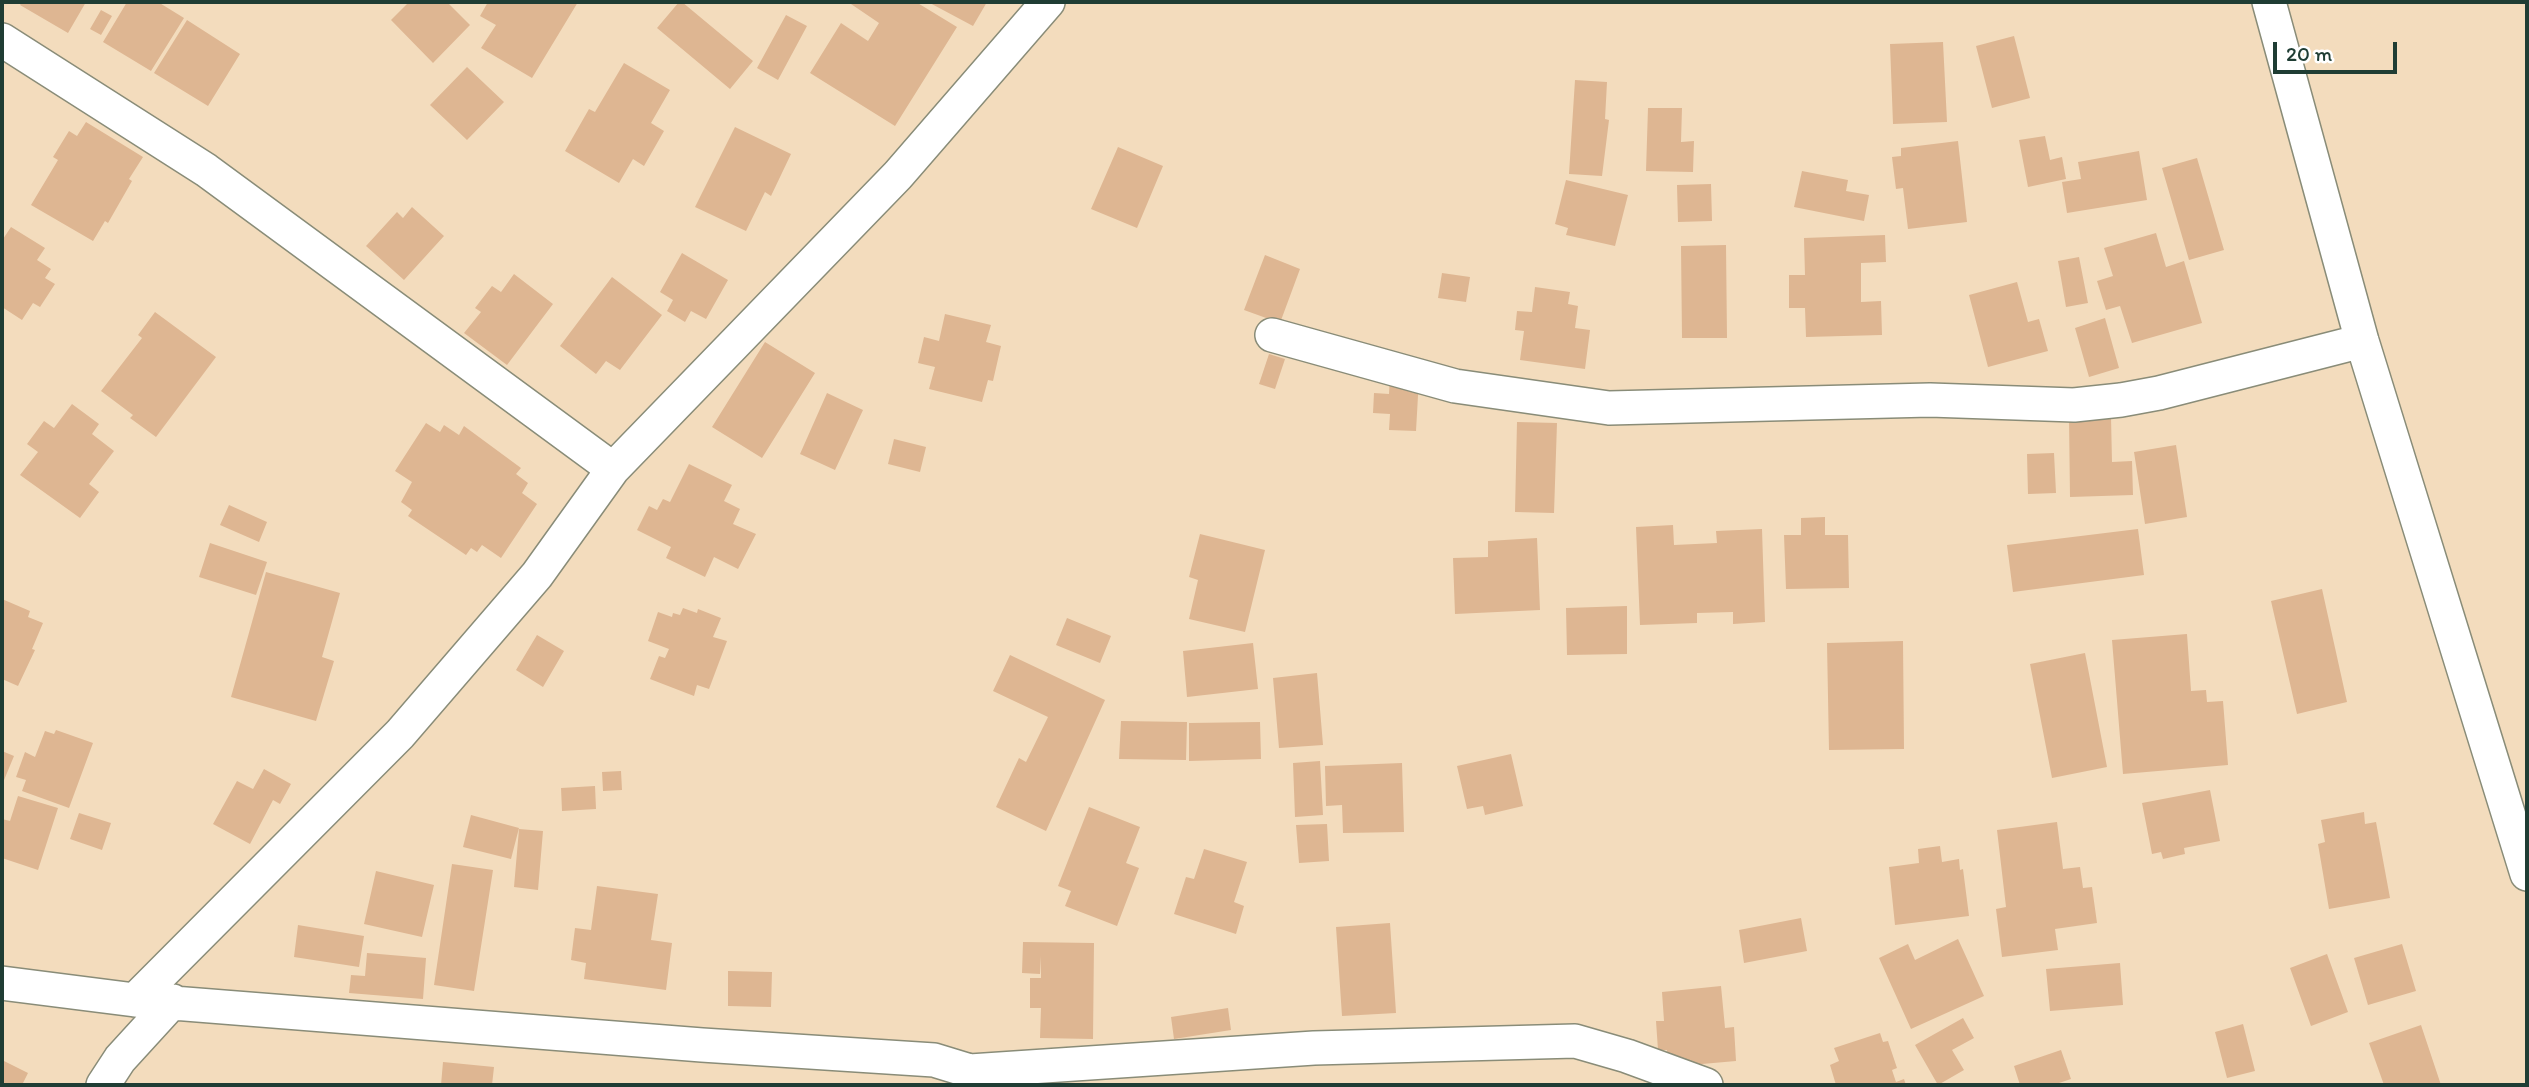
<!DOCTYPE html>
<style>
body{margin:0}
#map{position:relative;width:2529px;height:1087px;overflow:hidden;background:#f3dcbd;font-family:Itim,sans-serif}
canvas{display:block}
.frame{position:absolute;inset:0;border:4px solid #1f3d34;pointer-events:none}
.scale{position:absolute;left:2273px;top:42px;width:124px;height:32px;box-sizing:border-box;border:4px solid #1f3d34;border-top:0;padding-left:9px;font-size:21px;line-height:24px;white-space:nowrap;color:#1f3d34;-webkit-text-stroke:5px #fff;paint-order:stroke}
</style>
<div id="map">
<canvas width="2529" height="1087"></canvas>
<div class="frame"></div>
<div class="scale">20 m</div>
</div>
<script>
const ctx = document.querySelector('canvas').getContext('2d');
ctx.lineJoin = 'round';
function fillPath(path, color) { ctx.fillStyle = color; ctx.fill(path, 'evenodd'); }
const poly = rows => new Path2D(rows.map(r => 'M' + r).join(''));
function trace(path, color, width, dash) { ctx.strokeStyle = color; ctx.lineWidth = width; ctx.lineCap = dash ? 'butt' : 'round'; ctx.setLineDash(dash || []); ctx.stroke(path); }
const building = poly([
 [22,2,86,2,68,33,20,5],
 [127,2,158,2,184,18,151,71,103,42],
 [409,2,447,2,470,25,433,63,391,20],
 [488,2,578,2,532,78,481,48,496,25,480,16],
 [679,2,682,2,753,61,730,89,657,28],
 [852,2,916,2,957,27,895,126,810,73,841,23,868,41,879,23,851,4],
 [928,2,987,2,973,26],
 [101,10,112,16,101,35,90,29],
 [786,15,807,26,778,80,757,68],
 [187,20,240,54,208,106,154,73],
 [2014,36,2030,98,1992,108,1976,46],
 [1943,42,1947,122,1893,124,1890,44],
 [624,63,670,90,651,123,664,131,644,166,633,159,619,183,565,151,589,109,595,112],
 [467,67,504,102,467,140,430,105],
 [1575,80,1607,82,1605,119,1609,120,1602,176,1569,174],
 [1648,108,1682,108,1681,142,1694,141,1693,172,1646,171],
 [86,122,143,157,129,179,132,181,108,223,105,221,93,241,31,205,58,160,53,157,69,131,77,136],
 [735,127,791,154,771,196,765,192,746,231,695,207],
 [2045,136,2050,160,2062,157,2066,179,2028,187,2019,140],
 [1958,141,1967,222,1908,229,1903,188,1896,189,1892,157,1901,156,1901,148],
 [1118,147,1163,166,1137,228,1091,209],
 [2139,151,2147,200,2067,213,2062,182,2081,179,2078,162],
 [2197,158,2224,250,2189,260,2162,168],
 [1802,171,1848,180,1846,191,1869,195,1864,221,1794,207],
 [1566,180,1628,195,1615,246,1566,235,1568,228,1555,224],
 [1711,184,1712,221,1678,222,1677,185],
 [412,207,444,236,404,280,366,246,397,212,403,218],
 [11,227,45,248,37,260,51,269,45,278,55,284,40,307,33,303,22,320,2,307,2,238,3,239],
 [2156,233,2166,267,2184,261,2202,323,2132,343,2120,306,2106,310,2097,281,2113,276,2104,248],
 [1885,235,1886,262,1861,263,1861,302,1881,301,1882,335,1806,337,1805,308,1789,308,1789,275,1805,275,1804,238],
 [1726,245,1727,338,1682,338,1681,246],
 [682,253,728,280,706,319,691,311,685,322,667,311,673,300,660,292],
 [1265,255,1300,269,1280,323,1244,310],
 [2079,257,2088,303,2066,307,2058,261],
 [1442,273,1470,277,1466,302,1438,298],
 [514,274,553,304,507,365,464,333,481,312,475,308,492,286,501,292],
 [612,277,662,315,620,370,606,361,596,374,560,346],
 [2017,282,2028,322,2039,319,2048,351,1988,367,1969,295],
 [1535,287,1570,292,1568,304,1578,306,1575,328,1590,330,1585,369,1520,360,1524,331,1515,330,1517,311,1532,312],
 [155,312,216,357,156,437,130,418,133,415,101,391,142,338,138,335],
 [945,314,991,325,986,342,1001,346,993,381,988,380,982,402,929,389,935,367,918,363,924,337,939,341],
 [2105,318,2119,368,2089,377,2075,328],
 [765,342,815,373,762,458,712,427],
 [1269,354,1285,359,1275,389,1259,384],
 [1390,376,1419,378,1416,431,1389,430,1390,414,1373,413,1374,393,1389,394],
 [827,393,863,410,835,470,800,454],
 [72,404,99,424,92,434,114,451,89,484,99,492,80,518,20,475,38,452,27,444,44,421,54,428],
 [2111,417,2112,462,2132,461,2133,495,2070,497,2069,418],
 [1517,422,1557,423,1554,513,1515,512],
 [426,423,440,432,444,425,459,435,464,426,521,468,516,474,528,483,522,493,537,504,501,558,482,545,477,552,471,548,466,555,408,516,412,510,401,502,412,482,395,471],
 [894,439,926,447,920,472,888,464],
 [2176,445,2187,517,2145,524,2134,452],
 [2054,453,2056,493,2028,494,2027,454],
 [689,464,732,485,724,501,740,509,733,524,756,534,738,569,714,557,705,577,666,558,671,547,637,530,649,506,657,510,663,499,670,502],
 [229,505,267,522,259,542,220,525],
 [1825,517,1825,535,1848,535,1849,588,1786,589,1784,535,1801,535,1801,518],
 [1673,525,1674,545,1717,543,1716,531,1762,529,1765,622,1733,624,1733,612,1697,613,1697,623,1640,625,1636,527],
 [2138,529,2144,575,2013,592,2007,545],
 [1200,534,1265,550,1245,632,1189,619,1198,580,1189,577],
 [1537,538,1540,610,1455,614,1453,558,1488,557,1488,541],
 [210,543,267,562,256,595,199,577],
 [266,572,340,593,322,657,334,661,316,721,231,697],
 [2322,589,2347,702,2297,714,2271,601],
 [2,599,30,611,28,617,43,623,32,649,35,650,18,686,2,679],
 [1627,606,1627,654,1567,655,1566,608],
 [683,608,697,613,698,609,721,618,713,637,727,641,709,689,697,685,694,696,650,679,659,656,665,658,669,649,648,641,658,612,672,617,673,613,680,615],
 [1067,618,1111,636,1100,663,1056,645],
 [2187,634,2191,691,2206,690,2207,702,2223,701,2228,765,2123,774,2112,640],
 [537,635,564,651,543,687,516,670],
 [1903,641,1904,749,1829,750,1827,643],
 [1253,643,1258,689,1187,697,1183,651],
 [2085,653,2107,767,2052,778,2030,664],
 [1010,655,1105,700,1046,831,996,807,1019,758,1026,762,1048,717,993,691],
 [1317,673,1323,745,1279,748,1273,678],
 [1121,721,1187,722,1186,760,1119,759],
 [1260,722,1261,759,1189,761,1189,723],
 [56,730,93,743,69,808,22,791,26,780,16,777,25,752,35,757,45,731,54,734],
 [2,751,14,756,2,785],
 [1511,754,1523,806,1485,815,1483,806,1467,809,1457,766],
 [1320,761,1323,815,1295,817,1293,763],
 [1402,763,1404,832,1343,833,1342,805,1326,806,1325,766],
 [264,769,291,784,280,804,273,800,250,844,213,824,237,781,253,789],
 [621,771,622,790,603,791,602,772],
 [595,786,596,809,562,811,561,788],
 [2210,790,2220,841,2184,848,2185,854,2163,859,2161,852,2152,854,2142,803],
 [18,796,58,808,38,870,2,858,2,819,10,821],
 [1089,807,1140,827,1126,863,1139,868,1117,926,1065,906,1071,891,1058,886],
 [2364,812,2365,824,2376,822,2390,898,2329,909,2318,844,2325,842,2321,820],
 [79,813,111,823,102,850,70,839],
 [471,815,519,828,511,859,463,847],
 [2057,822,2063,869,2080,867,2083,888,2092,887,2097,923,2055,929,2058,950,2002,957,1996,909,2006,907,1997,830],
 [1327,824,1329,861,1299,863,1296,825],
 [519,829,543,831,538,890,514,887],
 [1940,846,1942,862,1959,859,1960,870,1963,869,1969,916,1895,925,1889,867,1919,863,1918,849],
 [1204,849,1247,862,1234,902,1244,906,1236,934,1174,914,1186,877,1194,879],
 [452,864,493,870,474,991,434,985],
 [376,871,434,885,422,937,364,924],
 [597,886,658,894,651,940,672,943,666,990,584,979,586,963,571,960,575,928,591,930],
 [1801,918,1807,951,1744,963,1739,930],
 [1390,923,1396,1013,1342,1016,1336,927],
 [298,925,364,936,359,967,294,957],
 [1958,939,1984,996,1911,1029,1879,958,1908,944,1915,960],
 [1023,942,1094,943,1093,1039,1040,1038,1041,1008,1030,1008,1030,978,1041,978,1041,956,1040,974,1022,973],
 [2402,944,2416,991,2368,1005,2354,958],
 [367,953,426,958,423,999,349,993,351,975,365,976],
 [2327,954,2348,1012,2311,1026,2290,968],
 [2120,963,2123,1005,2050,1011,2046,969],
 [728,971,772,972,771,1007,728,1006],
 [1721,986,1725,1028,1734,1027,1736,1061,1668,1067,1667,1050,1658,1050,1656,1021,1664,1021,1662,992],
 [1228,1008,1231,1030,1174,1039,1171,1017],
 [1963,1018,1974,1038,1952,1050,1964,1070,1938,1085,1915,1045],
 [2243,1024,2255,1071,2227,1078,2215,1032],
 [2421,1025,2441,1085,2384,1085,2369,1043],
 [1880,1033,1883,1042,1888,1041,1897,1068,1892,1070,1896,1082,1904,1079,1906,1085,1836,1085,1830,1065,1839,1061,1834,1048],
 [2061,1050,2071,1079,2053,1085,2020,1085,2014,1066],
 [2,1060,28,1073,22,1085,2,1085],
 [443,1062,494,1067,492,1085,441,1085]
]);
const minor = poly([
 [2269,2,2362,341,2527,874],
 [2,40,206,170,613,469],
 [1272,335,1455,386,1609,408,1930,400,2074,405,2121,400,2159,393,2362,341],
 [2,983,135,1000,702,1045,934,1060,970,1071,1314,1048,1575,1041,1627,1056,1706,1085],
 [135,1000,400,734,537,575,613,469,898,175,1048,2],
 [103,1085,120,1059,173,1001]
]);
fillPath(building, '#deb692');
trace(minor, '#898c78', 36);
trace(minor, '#fff', 33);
</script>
